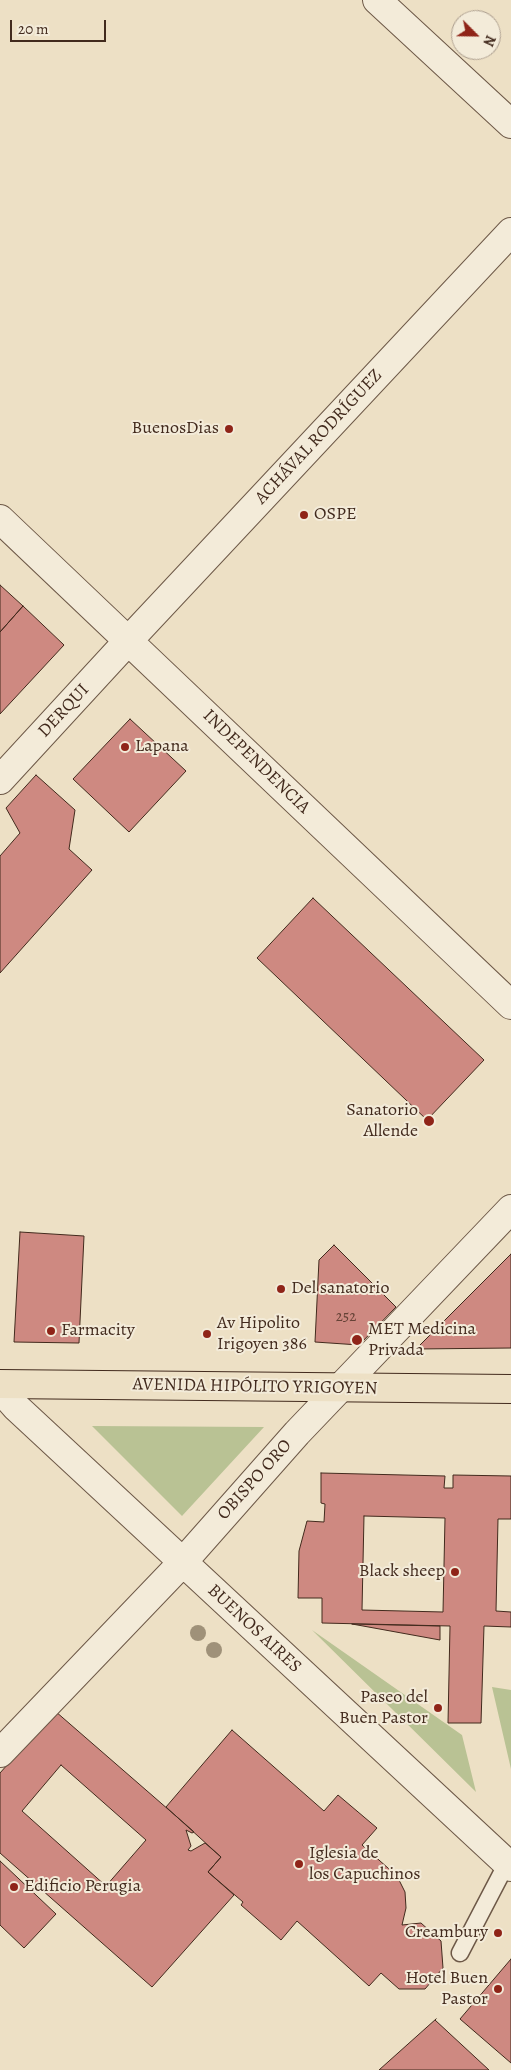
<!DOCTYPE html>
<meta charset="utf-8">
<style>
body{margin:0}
#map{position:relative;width:511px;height:2070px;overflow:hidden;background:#ede0c5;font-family:Alegreya,serif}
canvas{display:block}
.north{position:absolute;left:451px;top:10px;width:50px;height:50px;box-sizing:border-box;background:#f3ebd9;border:1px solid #ac9e8e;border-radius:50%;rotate:113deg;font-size:14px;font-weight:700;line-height:20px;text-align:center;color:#422a1d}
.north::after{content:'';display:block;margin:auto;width:18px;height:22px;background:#8f2418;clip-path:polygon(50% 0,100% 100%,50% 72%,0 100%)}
.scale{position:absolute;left:10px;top:20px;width:96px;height:22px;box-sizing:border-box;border:2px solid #422a1d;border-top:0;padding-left:6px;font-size:15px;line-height:18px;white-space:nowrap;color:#422a1d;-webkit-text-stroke:4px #f3ebd9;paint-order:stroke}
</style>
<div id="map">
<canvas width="511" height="2070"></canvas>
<div class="north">N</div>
<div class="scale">20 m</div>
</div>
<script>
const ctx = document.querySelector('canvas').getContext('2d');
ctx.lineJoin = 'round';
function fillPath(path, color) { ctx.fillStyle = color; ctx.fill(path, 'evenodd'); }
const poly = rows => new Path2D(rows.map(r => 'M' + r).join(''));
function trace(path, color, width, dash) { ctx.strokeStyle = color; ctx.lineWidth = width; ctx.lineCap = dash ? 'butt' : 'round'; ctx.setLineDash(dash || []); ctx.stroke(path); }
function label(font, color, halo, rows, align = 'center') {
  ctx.font = font + ' Alegreya,serif'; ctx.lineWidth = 4; ctx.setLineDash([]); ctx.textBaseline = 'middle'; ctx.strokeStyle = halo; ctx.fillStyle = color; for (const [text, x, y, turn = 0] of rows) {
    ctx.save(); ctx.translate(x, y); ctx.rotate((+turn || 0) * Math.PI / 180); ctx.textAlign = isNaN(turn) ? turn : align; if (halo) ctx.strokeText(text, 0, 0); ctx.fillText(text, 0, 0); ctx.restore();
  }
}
const green = poly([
 [92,1426,264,1427,182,1516],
 [312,1630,462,1735,476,1792],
 [492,1687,511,1690,511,1769]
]);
const building = poly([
 [0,585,23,606,0,632,0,585],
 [23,606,64,645,0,714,0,632,23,606],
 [130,719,186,771,129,832,73,779,130,719],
 [36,775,75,810,69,849,92,870,0,973,0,856,20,833,6,808,36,775],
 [313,898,484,1060,427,1120,257,958,313,898],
 [20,1232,84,1236,79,1343,14,1342,20,1232],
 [334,1245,396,1307,359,1345,315,1342,319,1260,334,1245],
 [511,1254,511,1348,416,1349,511,1254],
 [321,1473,445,1476,444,1488,453,1488,453,1475,511,1476,511,1519,498,1519,496,1611,511,1612,511,1627,484,1626,481,1723,448,1723,450,1626,322,1623,322,1598,298,1598,299,1551,307,1521,324,1522,325,1504,321,1503,321,1473],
 [364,1516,445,1518,443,1612,362,1610,364,1516],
 [352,1624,440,1626,440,1640,352,1624],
 [55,1711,192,1830,194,1832,192,1833,186,1830,191,1846,188,1850,191,1851,205,1843,221,1857,208,1872,234,1895,152,1987,0,1853,0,1773,55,1711],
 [61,1765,146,1840,106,1886,22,1811,61,1765],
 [232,1730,324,1811,338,1795,377,1828,362,1845,397,1876,405,1892,406,1908,402,1925,421,1923,441,1941,443,1968,425,1989,399,1989,381,1973,369,1986,297,1921,281,1940,241,1905,243,1902,208,1872,221,1857,166,1807,232,1730],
 [0,1861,56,1914,24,1948,0,1925,0,1861],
 [511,1959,511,2063,460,2019,511,1959],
 [436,2019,435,2020,489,2070,379,2070,436,2019]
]);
const lane = poly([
 [460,1953,507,1863]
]);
const street = poly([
 [377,0,511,124],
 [0,519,511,1005],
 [0,780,128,641,511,232],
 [0,1389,16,1407,511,1867],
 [0,1753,182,1563,297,1433,511,1209]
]);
const primary = poly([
 [0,1384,511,1389]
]);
const trees = [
 [198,1633],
 [214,1650]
];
const markers = [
 [229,429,5,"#8f2418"],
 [304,515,5,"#8f2418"],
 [125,747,5,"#8f2418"],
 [429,1121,6,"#8f2418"],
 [281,1289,5,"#8f2418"],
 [51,1331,5,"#8f2418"],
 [207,1334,5,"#8f2418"],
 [357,1340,6,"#8f2418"],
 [455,1572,5,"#8f2418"],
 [438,1708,5,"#8f2418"],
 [299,1864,5,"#8f2418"],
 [14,1887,5,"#8f2418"],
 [498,1933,5,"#8f2418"],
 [498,1989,5,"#8f2418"]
];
const numberNames = [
 ["252",346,1317]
];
const poiNames = [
 ["BuenosDias",219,429,"right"],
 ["OSPE",314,515],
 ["Lapana",135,747],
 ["Sanatorio",418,1111,"right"],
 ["Allende",418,1132,"right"],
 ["Del sanatorio",291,1289],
 ["Av Hipolito",217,1324],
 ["Irigoyen 386",217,1345],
 ["MET Medicina",368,1330],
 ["Privada",368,1351],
 ["Farmacity",61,1331],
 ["Black sheep",445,1572,"right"],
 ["Paseo del",428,1698,"right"],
 ["Buen Pastor",428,1719,"right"],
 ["Iglesia de",309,1854],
 ["los Capuchinos",309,1875],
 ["Edificio Perugia",24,1887],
 ["Creambury",488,1933,"right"],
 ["Hotel Buen",488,1979,"right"],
 ["Pastor",488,2000,"right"]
];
const streetNames = [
 ["ACHÁVAL RODRÍGUEZ",319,437,-47],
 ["DERQUI",64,711,-47],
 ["INDEPENDENCIA",256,762,44],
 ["AVENIDA HIPÓLITO YRIGOYEN",255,1387,1],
 ["OBISPO ORO",255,1480,-48],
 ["BUENOS AIRES",254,1629,43]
];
fillPath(green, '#b9c294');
fillPath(building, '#ce8981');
trace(building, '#422a1d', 1);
trace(lane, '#6d5847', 19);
trace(street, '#6d5847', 30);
trace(primary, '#422a1d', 30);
trace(lane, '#f3ebd9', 16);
trace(street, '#f3ebd9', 28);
trace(primary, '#ede0c5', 28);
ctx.fillStyle = '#9f9179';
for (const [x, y] of trees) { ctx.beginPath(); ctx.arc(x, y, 8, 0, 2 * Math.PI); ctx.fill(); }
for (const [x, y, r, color] of markers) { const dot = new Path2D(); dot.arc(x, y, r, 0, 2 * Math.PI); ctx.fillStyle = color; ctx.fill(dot); trace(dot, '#f3ebd9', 2); }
label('15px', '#654236', null, numberNames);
label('18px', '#422a1d', '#f3ebd9', poiNames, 'left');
label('18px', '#422a1d', '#f3ebd9', streetNames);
</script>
